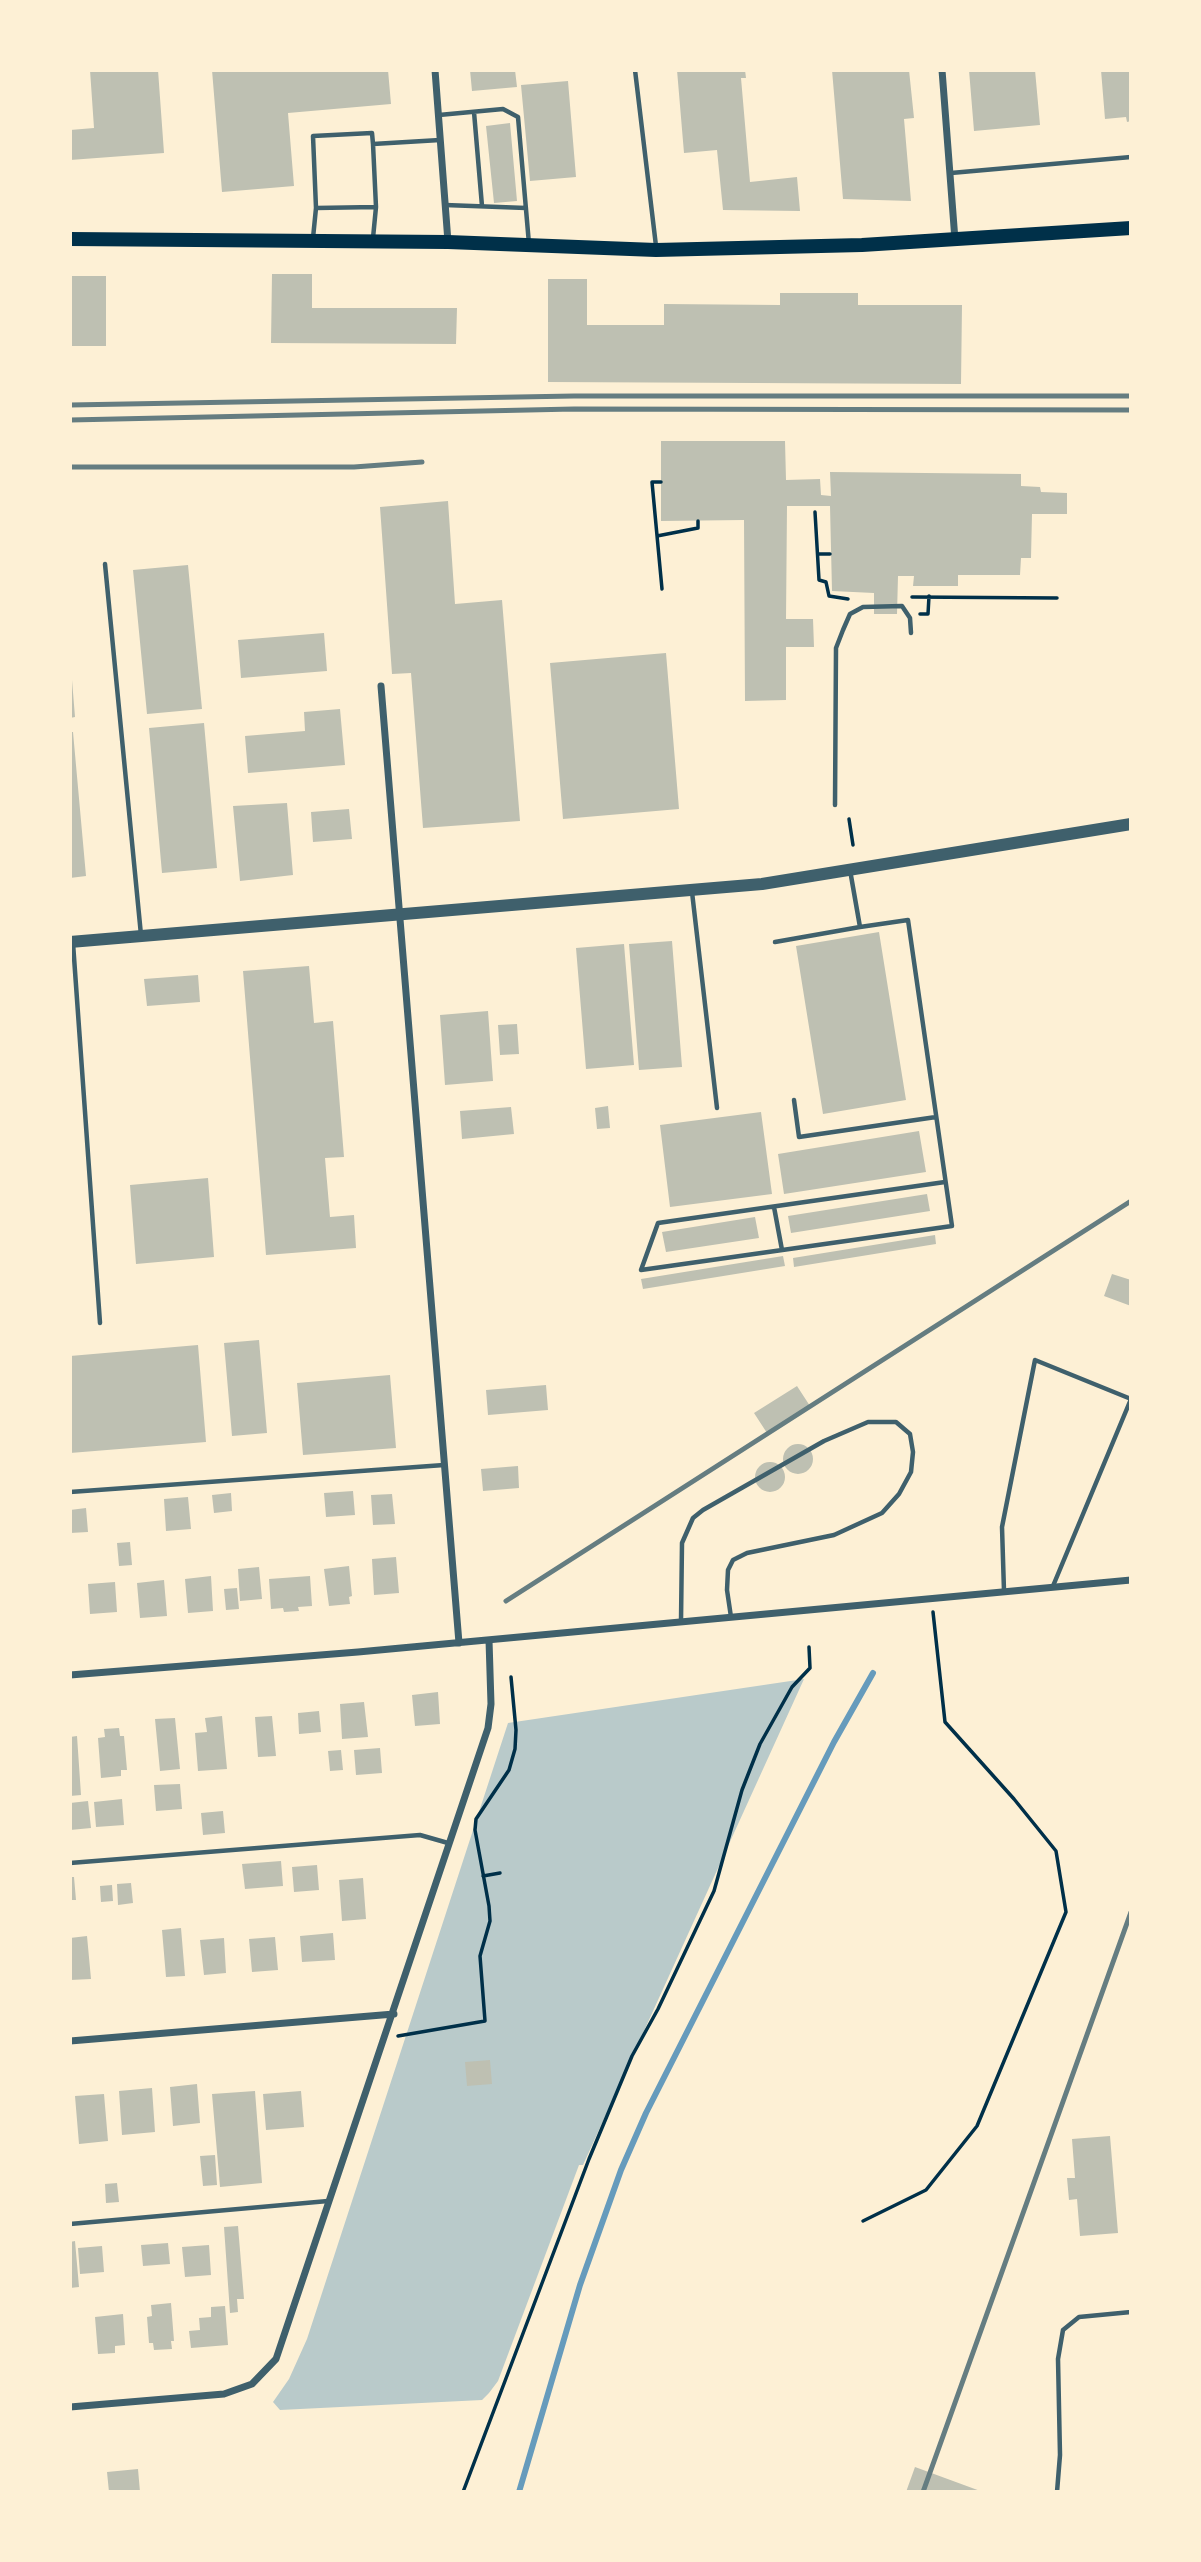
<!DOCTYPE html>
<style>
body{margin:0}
#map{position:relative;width:1201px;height:2562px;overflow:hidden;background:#fdf0d5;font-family:"IBM Plex Serif",serif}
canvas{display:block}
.frame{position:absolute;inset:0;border:72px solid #fdf0d5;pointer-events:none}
</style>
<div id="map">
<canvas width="1201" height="2562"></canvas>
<div class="frame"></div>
</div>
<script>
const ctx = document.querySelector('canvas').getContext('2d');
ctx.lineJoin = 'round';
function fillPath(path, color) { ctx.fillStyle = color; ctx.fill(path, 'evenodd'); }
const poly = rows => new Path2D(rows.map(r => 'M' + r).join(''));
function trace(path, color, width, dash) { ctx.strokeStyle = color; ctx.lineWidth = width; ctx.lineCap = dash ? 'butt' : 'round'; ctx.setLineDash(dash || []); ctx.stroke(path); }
const green = poly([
 [804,1679,583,2165,579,2165,498,2381,489,2393,482,2400,280,2410,273,2402,289,2379,307,2339,508,1723]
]);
const stream = poly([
 [519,2492,580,2285,621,2170,646,2113,834,1742,873,1673]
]);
const building = poly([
 [90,70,158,70,164,153,70,160,70,130,94,128],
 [212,70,388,70,391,104,288,113,294,186,222,192],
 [470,70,515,70,517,87,472,91],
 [677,70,745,70,746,78,741,78,750,182,797,177,800,211,723,210,717,150,684,153],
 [832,70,909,70,914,118,904,119,911,201,843,199],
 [969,70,1035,70,1040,125,974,131],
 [1101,70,1131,70,1131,121,1127,122,1126,117,1105,119],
 [568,81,576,177,530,181,521,85],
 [510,123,517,201,494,203,486,126],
 [272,274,312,274,312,308,457,308,456,344,271,343],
 [70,276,106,276,106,346,70,346],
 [548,279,587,279,587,325,664,325,664,304,780,305,780,293,858,293,858,305,962,305,961,384,548,382],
 [661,441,785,441,786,480,820,479,821,495,831,496,830,472,1021,474,1021,486,1040,487,1041,492,1067,493,1067,514,1032,514,1031,558,1021,558,1020,575,958,575,958,586,913,586,914,576,898,576,897,614,874,614,874,593,832,591,830,506,787,506,786,619,813,619,814,647,786,647,786,700,745,701,744,520,661,521],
 [448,501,455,604,502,600,520,821,423,828,411,673,392,674,380,507],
 [188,565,202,709,147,714,133,570],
 [324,633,327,671,241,678,238,640],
 [666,653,679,809,563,819,550,663],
 [70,680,72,680,75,717,70,718],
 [340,709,345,765,248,773,245,736,305,731,304,712],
 [204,723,217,868,162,873,149,728],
 [70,732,73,732,86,876,70,878],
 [287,803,293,875,240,881,233,806],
 [349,809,352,839,313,842,311,812],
 [879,932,906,1100,823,1114,796,946],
 [672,941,682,1067,639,1070,629,944],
 [624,944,634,1065,586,1069,576,948],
 [309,966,314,1023,333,1021,344,1157,325,1158,330,1217,354,1215,356,1248,266,1255,243,971],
 [198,975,200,1002,147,1006,144,979],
 [488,1011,493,1081,445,1085,440,1015],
 [517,1024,519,1054,500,1055,498,1025],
 [608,1106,610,1128,597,1129,595,1108],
 [511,1107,514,1134,462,1139,460,1111],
 [761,1112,772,1194,670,1207,660,1125],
 [919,1131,926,1172,784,1194,778,1154],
 [208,1178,214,1257,136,1264,130,1185],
 [927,1194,930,1211,791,1233,788,1216],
 [755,1217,759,1238,666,1252,662,1232],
 [935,1235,936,1244,794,1267,793,1258],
 [783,1256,785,1266,643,1289,641,1279],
 [1112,1274,1131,1280,1131,1306,1104,1296],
 [259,1340,267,1433,232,1436,224,1343],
 [198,1345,206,1442,70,1453,70,1356],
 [390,1375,396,1448,303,1455,297,1383],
 [546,1385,548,1410,488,1415,486,1390],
 [797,1386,810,1406,767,1433,754,1413],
 '783 1459a15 15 0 1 1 30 0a15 15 0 1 1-30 0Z',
 '755 1477a15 15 0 1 1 30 0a15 15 0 1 1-30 0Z',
 [518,1466,519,1488,483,1491,481,1469],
 [353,1491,355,1515,326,1517,324,1493],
 [231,1493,232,1511,214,1513,212,1495],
 [392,1494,395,1524,373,1525,371,1495],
 [188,1497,191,1529,166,1531,164,1499],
 [86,1508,88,1532,70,1533,70,1510],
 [130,1542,132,1565,119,1566,117,1543],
 [396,1557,399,1593,374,1595,372,1559],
 [349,1566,352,1596,349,1597,350,1604,329,1606,324,1569],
 [259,1567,262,1599,240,1601,238,1569],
 [211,1576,213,1611,188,1613,185,1579],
 [310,1576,312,1606,298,1607,299,1611,284,1612,283,1608,271,1609,269,1579],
 [164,1580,167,1616,140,1618,137,1583],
 [115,1582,117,1612,90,1614,88,1584],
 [237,1588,239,1609,226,1610,224,1589],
 [438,1692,440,1724,415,1726,412,1695],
 [364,1702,368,1737,342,1739,340,1704],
 [319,1711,321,1732,299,1734,298,1713],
 [222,1716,227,1769,198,1771,195,1733,207,1732,205,1718],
 [272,1716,276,1756,258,1757,255,1717],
 [175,1718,180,1769,160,1771,155,1719],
 [119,1728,120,1736,124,1736,127,1770,121,1770,121,1776,101,1778,98,1738,105,1737,104,1729],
 [77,1736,81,1795,70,1796,70,1737],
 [380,1748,382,1773,356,1775,354,1750],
 [341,1750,343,1770,330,1771,328,1751],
 [180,1784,182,1809,156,1811,154,1785],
 [122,1799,124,1825,96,1827,94,1802],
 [88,1801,91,1828,70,1830,70,1803],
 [223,1811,225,1833,203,1835,201,1813],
 [281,1861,283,1886,245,1889,242,1864],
 [317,1865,319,1890,294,1892,292,1867],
 [70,1877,74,1877,76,1900,70,1900],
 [363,1878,366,1919,342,1921,339,1880],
 [131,1883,133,1903,118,1905,117,1884],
 [112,1885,113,1901,101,1902,100,1886],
 [181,1928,185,1976,166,1977,162,1930],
 [333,1933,335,1960,302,1962,300,1936],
 [87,1936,91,1979,70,1980,70,1938],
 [275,1937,278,1970,252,1972,249,1939],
 [224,1938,226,1973,204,1975,200,1940],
 [490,2060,492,2084,467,2086,465,2062],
 [197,2084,200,2123,173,2126,170,2087],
 [152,2088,155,2132,122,2135,119,2091],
 [255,2091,262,2183,220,2187,212,2094],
 [301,2091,304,2127,266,2130,263,2094],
 [104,2094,108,2141,79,2144,75,2096],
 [1110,2136,1118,2233,1080,2236,1077,2199,1069,2200,1067,2178,1075,2178,1072,2139],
 [215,2155,217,2185,203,2186,200,2156],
 [117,2183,119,2202,106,2203,105,2184],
 [238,2226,244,2299,237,2299,238,2312,230,2313,224,2227],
 [75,2241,79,2287,70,2288,70,2242],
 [168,2243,170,2264,143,2266,141,2245],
 [209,2245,211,2275,185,2277,182,2247],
 [102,2246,104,2272,80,2274,78,2248],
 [171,2303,174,2341,171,2341,172,2349,154,2350,153,2343,149,2343,147,2317,152,2316,151,2305],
 [225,2306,228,2345,191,2348,189,2331,200,2330,199,2318,211,2317,211,2307],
 [123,2314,125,2345,115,2346,115,2353,98,2354,95,2317],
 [915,2467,983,2492,906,2492],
 [138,2469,140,2492,109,2492,107,2472]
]);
const path = poly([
 [661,482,652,482,662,589],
 [815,512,819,580,826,582,829,596,848,599],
 [657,536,698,528,698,521],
 [819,554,830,554],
 [912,597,1057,598],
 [920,614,928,614,929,596],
 [849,819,853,845],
 [483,1876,500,1873],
 [398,2036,485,2021,480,1956,490,1921,489,1906,475,1830,476,1819,509,1770,515,1749,516,1730,511,1677],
 [863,2221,926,2190,977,2126,1066,1912,1056,1851,1014,1799,945,1722,933,1612],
 [463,2492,589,2159,632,2056,658,2009,714,1891,742,1790,760,1744,792,1687,810,1668,809,1647]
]);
const service = poly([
 [635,70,656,246],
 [474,112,482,206],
 [439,115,503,109,518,117,529,244],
 [373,144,372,133,313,136,316,208,376,207,373,144,440,140],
 [951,173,1131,157],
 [445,205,526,208],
 [313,238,316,208],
 [373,238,376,207],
 [105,564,141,935],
 [835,805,836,648,843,630,850,614,863,607,902,606,910,618,911,633],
 [850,870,860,927,908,920,952,1226,641,1270,658,1223,945,1182],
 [692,892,717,1108],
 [775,942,860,927],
 [73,943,100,1323],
 [794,1100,799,1137,936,1117],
 [774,1207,782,1250],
 [70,1492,444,1465],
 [1004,1591,1002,1527,1035,1360,1131,1399,1053,1586],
 [681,1621,682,1543,693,1518,703,1510,824,1441,868,1422,896,1422,910,1434,913,1452,911,1472,899,1494,882,1513,834,1535,747,1553,733,1560,728,1570,727,1590,731,1617],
 [70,1863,420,1835,448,1843],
 [70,2224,328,2201],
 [1057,2492,1060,2455,1058,2359,1063,2330,1079,2317,1131,2312]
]);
const minor = poly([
 [435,70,448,242],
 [942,70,955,240],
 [381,686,459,1643],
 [70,1675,358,1652,1131,1580],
 [70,2041,394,2014],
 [70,2407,224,2394,252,2384,276,2359,488,1728,491,1704,489,1640]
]);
const tertiary = poly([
 [70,942,762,884,1131,824]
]);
const primary = poly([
 [70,239,448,242,656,250,862,245,1131,228]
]);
const rail = poly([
 [70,405,574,396,1131,396],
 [70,420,574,409,1131,410],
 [70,467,354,467,422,462],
 [506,1601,1131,1201],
 [923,2492,1131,1912]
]);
fillPath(green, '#b9caca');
trace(stream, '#669bbc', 6);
fillPath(building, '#bec0b2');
trace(path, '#003049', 3.5);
trace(service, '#3f606c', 4.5);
trace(minor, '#3f606c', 7);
trace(tertiary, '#3f606c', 12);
trace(primary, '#003049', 14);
trace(rail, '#657d81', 5);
</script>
